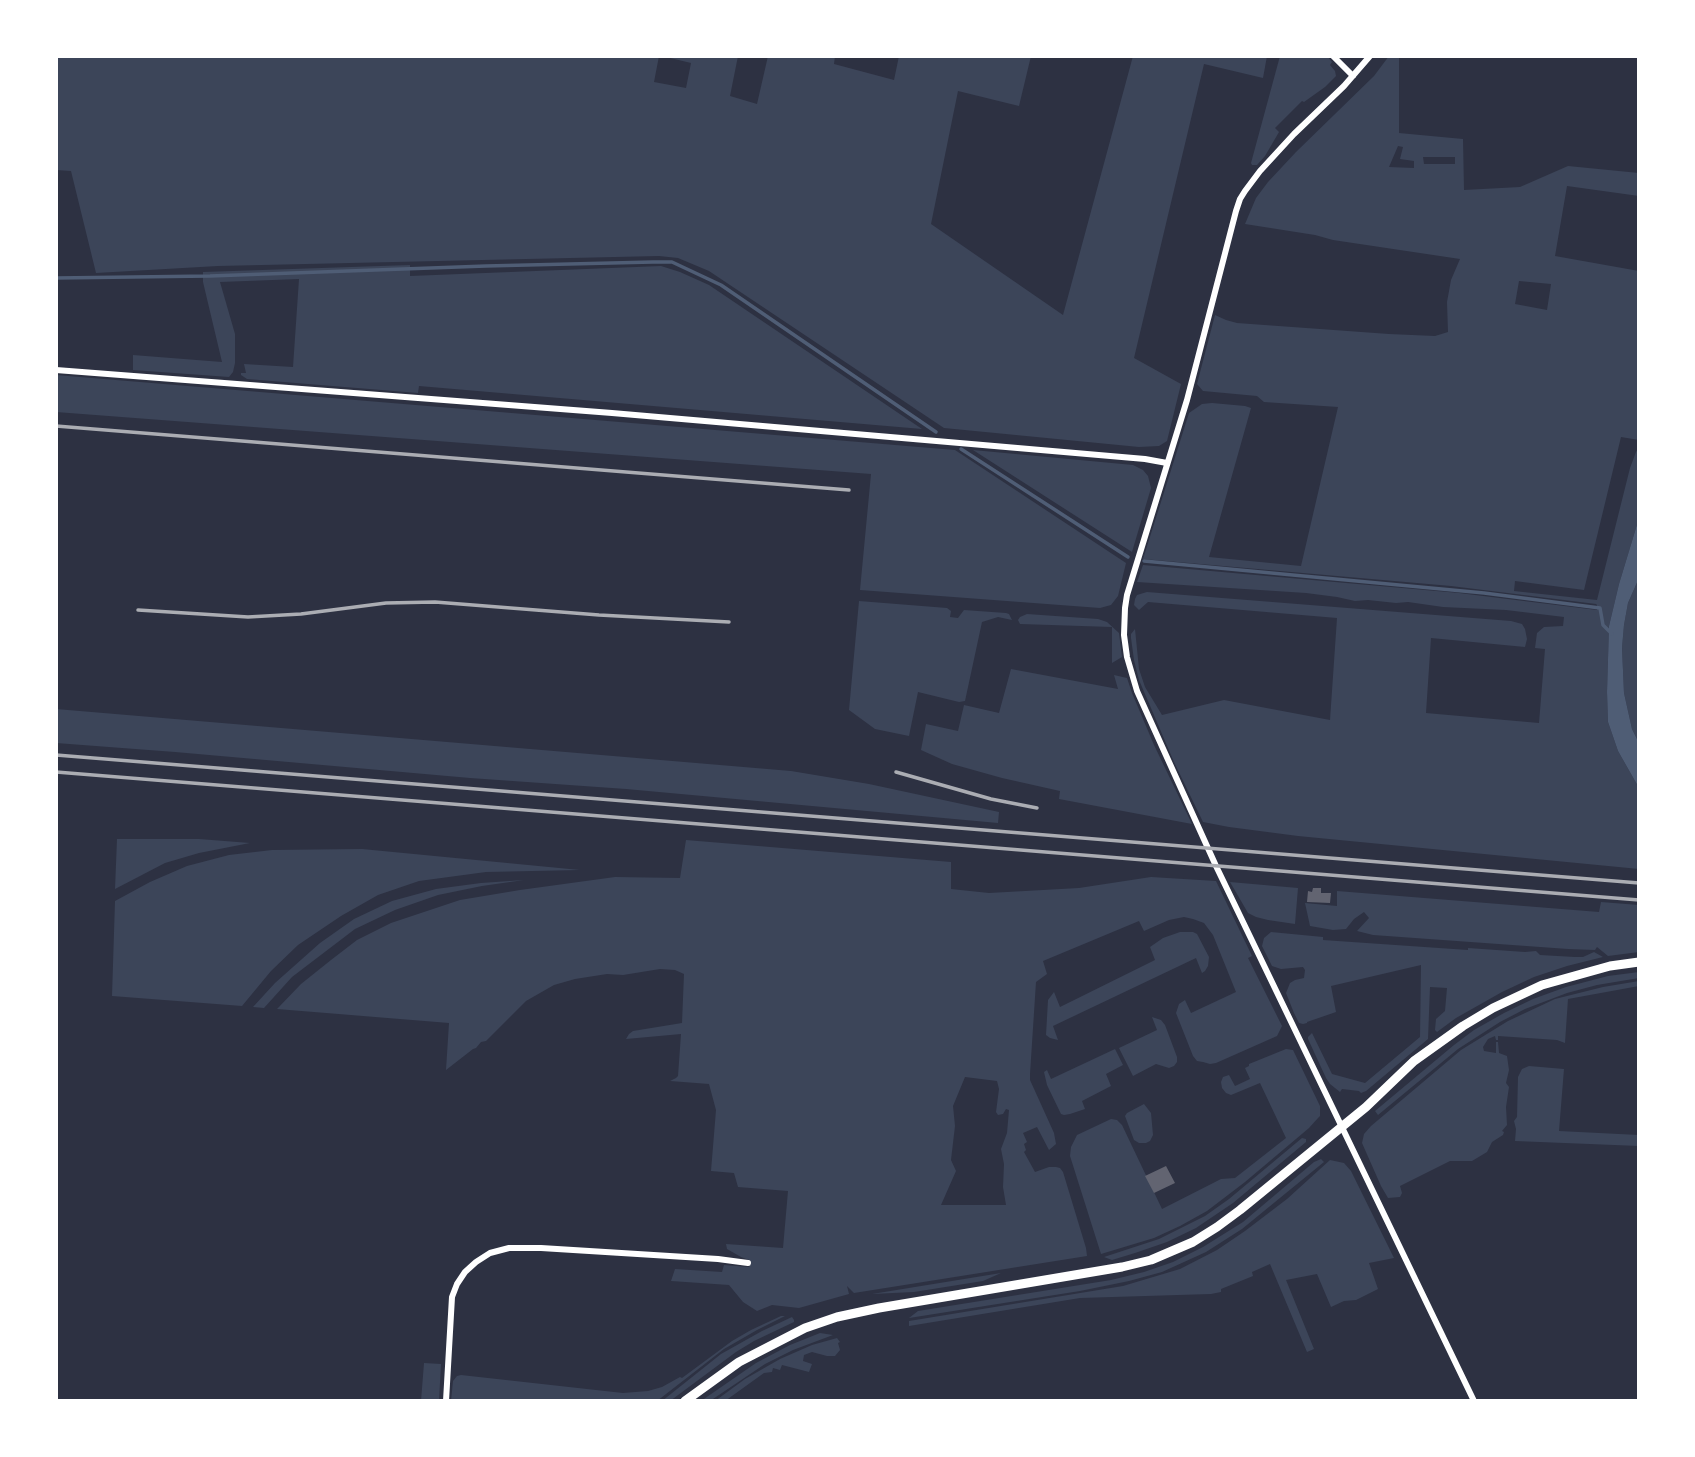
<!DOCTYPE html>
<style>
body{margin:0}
#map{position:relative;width:1695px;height:1457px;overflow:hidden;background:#2d3142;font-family:"Open Sans",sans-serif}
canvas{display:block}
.frame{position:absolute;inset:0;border:58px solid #fff;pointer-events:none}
</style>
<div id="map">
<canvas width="1695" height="1457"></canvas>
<div class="frame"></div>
</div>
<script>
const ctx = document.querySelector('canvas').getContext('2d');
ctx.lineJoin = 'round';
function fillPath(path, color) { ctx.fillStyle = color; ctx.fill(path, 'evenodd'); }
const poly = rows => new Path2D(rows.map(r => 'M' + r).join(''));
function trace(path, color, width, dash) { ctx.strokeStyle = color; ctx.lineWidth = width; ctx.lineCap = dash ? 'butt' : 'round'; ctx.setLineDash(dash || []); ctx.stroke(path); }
const green = poly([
 [56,56,659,56,654,82,686,88,691,63,662,56,738,56,730,96,757,104,768,56,835,56,834,64,894,80,899,56,1031,56,1019,106,958,91,931,224,1063,315,1133,56,1267,56,1263,78,1204,64,1134,358,1181,384,1167,441,1159,446,1139,447,944,428,709,271,678,258,659,256,218,266,96,273,71,171,56,170],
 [1280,56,1327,56,1332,62,1330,65,1335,71,1336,76,1325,87,1304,102,1302,101,1275,128,1279,132,1265,156,1257,165,1252,165,1251,163],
 [1389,56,1399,56,1399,133,1463,139,1464,190,1520,187,1568,166,1639,173,1639,196,1567,186,1555,256,1639,271,1639,440,1621,437,1584,590,1515,581,1514,591,1597,600,1630,468,1636,452,1639,447,1639,518,1619,584,1609,626,1607,692,1608,722,1618,751,1639,788,1639,869,1298,836,1229,827,1203,822,1174,762,1139,680,1134,660,1131,638,1131,634,1135,629,1139,669,1145,687,1162,715,1224,700,1330,720,1337,618,1148,602,1139,610,1134,605,1135,599,1137,595,1147,592,1511,621,1522,624,1525,629,1527,639,1525,647,1431,638,1426,713,1539,723,1545,649,1535,648,1537,633,1544,627,1563,626,1564,617,1506,610,1443,607,1408,602,1396,603,1368,600,1355,601,1337,597,1306,593,1137,582,1143,565,1459,593,1597,610,1597,605,1596,604,1451,586,1143,559,1189,413,1202,404,1212,403,1245,406,1251,408,1209,557,1301,566,1338,407,1264,402,1257,396,1203,391,1197,384,1215,315,1226,320,1237,323,1389,334,1435,336,1448,332,1447,302,1451,280,1460,259,1333,240,1315,235,1245,224,1256,198,1268,182,1296,152,1374,76],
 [1398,146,1403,147,1400,159,1414,161,1414,168,1389,167],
 [1423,157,1455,157,1455,164,1424,164],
 [1519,281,1551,284,1547,310,1515,304],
 [410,265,410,276,661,266,680,272,709,285,922,429,419,386,418,393,247,379,241,375,241,373,246,373,244,364,293,367,299,279,220,282,235,334,235,363,233,372,229,377,133,370,133,355,222,362,203,282,203,272],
 [56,375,955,450,1126,563,1118,596,1111,605,1100,608,860,590,871,474,56,412],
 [973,450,1133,465,1143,470,1148,476,1151,488,1132,552],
 [1639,578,1639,743,1632,729,1624,693,1622,648,1624,625,1628,603],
 [859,601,947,608,951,611,950,617,958,618,964,610,1006,613,1009,614,1012,620,998,617,982,622,965,701,959,702,918,692,909,736,875,729,849,710],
 [1027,614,1098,619,1107,622,1119,633,1122,657,1112,663,1112,627,1020,624,1018,620,1020,617],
 [1011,669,1118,689,1114,675,1127,678,1132,693,1154,745,1192,824,1059,799,1060,791,1002,778,952,764,921,750,926,724,958,731,964,705,999,713],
 [56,709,791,771,869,784,999,812,998,823,626,789,470,778,175,752,56,743],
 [117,839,199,839,250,843,199,853,165,863,115,889],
 [686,840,951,862,951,889,989,893,1079,888,1151,877,1216,881,1252,956,1248,958,1282,1026,1277,1036,1216,1063,1210,1064,1203,1062,1197,1061,1193,1056,1176,1013,1179,1004,1185,1000,1191,1013,1236,992,1213,935,1204,923,1193,919,1184,917,1169,920,1144,931,1139,921,1043,961,1047,974,1036,982,1030,1074,1030,1080,1054,1133,1056,1144,1049,1150,1037,1127,1023,1133,1027,1142,1024,1144,1026,1150,1024,1152,1035,1172,1049,1167,1056,1167,1060,1168,1063,1172,1086,1248,1087,1256,854,1293,847,1286,849,1294,799,1308,772,1305,757,1311,743,1302,729,1285,671,1281,675,1269,722,1272,724,1265,749,1267,751,1263,749,1260,741,1257,727,1249,726,1244,783,1248,788,1191,738,1187,734,1173,711,1171,716,1110,709,1084,670,1081,676,1078,678,1076,681,1034,626,1039,629,1034,633,1031,682,1023,684,974,675,970,660,969,623,975,607,974,575,979,554,985,526,1001,486,1041,481,1042,476,1048,473,1049,446,1070,449,1023,277,1009,301,984,331,960,357,940,391,923,460,900,520,890,615,877,680,878],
 [965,1077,997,1081,999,1089,996,1112,998,1115,1003,1114,1006,1109,1009,1110,1007,1133,1001,1149,1004,1164,1003,1187,1006,1205,941,1205,956,1171,951,1160,955,1126,953,1106],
 [362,849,580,870,486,872,419,881,378,895,341,916,298,945,271,971,242,1006,112,996,115,901,150,882,187,866,229,855,272,850],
 [524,880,482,886,438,895,395,910,355,929,292,977,264,1008,253,1007,275,983,320,943,354,919,392,901,436,889,481,883],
 [1230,882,1298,888,1295,924,1268,920,1256,917,1248,913],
 [1337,891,1599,912,1601,902,1639,905,1639,952,1608,956,1597,947,1595,950,1568,949,1373,935,1357,931,1369,918,1364,912,1354,919,1346,929,1333,930,1310,926,1305,903,1337,906],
 [1180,932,1193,932,1197,934,1209,957,1208,966,1205,971,1202,973,1196,958,1053,1026,1058,1040,1050,1038,1046,1035,1048,1000,1054,992,1060,1007,1155,960,1150,947,1163,938],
 [1271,932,1323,937,1323,940,1468,950,1468,948,1525,952,1536,951,1540,955,1575,957,1583,957,1594,952,1603,957,1567,966,1534,977,1502,992,1456,1018,1437,1032,1435,1030,1436,1019,1445,1011,1447,988,1430,987,1428,1039,1366,1091,1361,1093,1359,1091,1342,1089,1340,1092,1330,1084,1326,1078,1308,1039,1308,1037,1312,1033,1332,1074,1365,1083,1420,1037,1421,965,1331,986,1336,1012,1307,1022,1307,1023,1303,1024,1299,1023,1294,1013,1286,993,1290,983,1295,980,1304,978,1305,970,1303,967,1281,969,1272,966,1262,946,1264,938],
 [1639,972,1639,978,1597,985,1567,993,1525,1009,1500,1022,1458,1049,1378,1115,1375,1111,1454,1045,1474,1030,1504,1013,1533,999,1566,987,1608,976],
 [1639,981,1639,986,1568,999,1565,1043,1557,1040,1498,1036,1498,1040,1496,1040,1495,1036,1488,1039,1483,1047,1484,1051,1496,1053,1496,1042,1498,1042,1499,1053,1507,1056,1509,1070,1506,1083,1509,1087,1506,1107,1507,1125,1502,1131,1504,1132,1503,1135,1492,1142,1487,1152,1472,1161,1450,1161,1400,1186,1402,1193,1400,1197,1388,1198,1381,1186,1362,1143,1364,1134,1371,1126,1461,1050,1508,1021,1555,999,1603,987],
 [1152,1017,1161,1020,1165,1025,1177,1057,1177,1062,1174,1066,1169,1068,1156,1064,1133,1076,1119,1048,1157,1030],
 [1115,1049,1123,1065,1106,1074,1111,1086,1082,1101,1085,1109,1070,1114,1064,1115,1061,1114,1047,1085,1044,1072,1047,1070,1051,1079],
 [1286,1049,1293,1050,1320,1106,1320,1116,1318,1118,1309,1128,1245,1182,1207,1211,1180,1226,1154,1238,1101,1254,1070,1156,1071,1147,1077,1135,1111,1119,1117,1120,1122,1125,1162,1209,1221,1179,1235,1178,1286,1138,1260,1083,1231,1095,1226,1093,1222,1088,1221,1082,1223,1077,1229,1075,1235,1086,1250,1079,1245,1068,1249,1066,1249,1064],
 [1529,1066,1564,1069,1559,1131,1639,1135,1639,1146,1515,1141,1516,1129,1514,1121,1517,1117,1518,1077,1522,1069],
 [1144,1104,1151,1113,1153,1135,1150,1141,1146,1143,1139,1143,1134,1140,1125,1116,1127,1113],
 [1302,1138,1306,1139,1306,1142,1233,1203,1196,1228,1167,1242,1135,1253,1112,1260,1104,1257,1159,1239,1205,1216,1229,1199],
 [1321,1159,1324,1162,1242,1229,1206,1252,1162,1272,1129,1281,1080,1291,909,1318,918,1311,1111,1280,1144,1272,1173,1262,1203,1247,1243,1222,1314,1162],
 [1330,1160,1344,1163,1351,1171,1394,1258,1369,1263,1378,1289,1356,1300,1344,1301,1331,1307,1317,1274,1286,1280,1314,1349,1307,1352,1270,1264,1252,1272,1253,1276,1221,1289,1221,1292,1211,1294,1080,1298,909,1326,909,1321,1123,1286,1180,1269,1217,1250,1245,1231,1287,1199],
 [1001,1273,983,1281,914,1292,872,1294],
 [781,1316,785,1316,757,1330,724,1349,657,1401,451,1401,453,1381,457,1376,461,1375,623,1393,648,1391,662,1387,680,1377,682,1378,732,1341,751,1330],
 [792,1317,794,1320,794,1322,754,1341,736,1352,670,1401,662,1401,721,1354,762,1331],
 [820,1333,833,1335,793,1350,765,1364,710,1401,701,1401,756,1363,790,1345],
 [837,1338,840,1342,838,1343,840,1350,835,1356,827,1356,812,1352,804,1355,803,1361,812,1364,809,1372,782,1365,780,1370,773,1368,772,1372,764,1373,725,1401,715,1401,745,1379,780,1359,812,1345],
 [424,1363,441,1364,439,1401,421,1401]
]);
const water = poly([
 [1639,518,1639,578,1628,603,1624,625,1622,648,1624,693,1632,729,1639,743,1639,788,1618,751,1608,722,1607,692,1609,626,1619,584]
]);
const stream = poly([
 [56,278,210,276,486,266,653,262,672,262,721,285,936,432],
 [961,449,1128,557],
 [1144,561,1484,593,1600,608,1603,625,1612,634]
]);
const building = poly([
 [1313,888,1321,888,1321,893,1331,893,1330,903,1307,902,1308,891,1312,892],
 [1166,1166,1175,1183,1154,1193,1145,1176]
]);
const minor = poly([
 [1333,56,1353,76],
 [1370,56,1344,86,1294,134,1260,171,1245,191,1240,199,1236,211,1187,400,1127,595,1125,608,1124,635,1127,657,1137,691,1216,866,1474,1401],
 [56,370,612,413,1145,459,1167,463],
 [446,1401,452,1297,457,1284,465,1272,476,1262,490,1253,509,1248,541,1248,718,1259,748,1263]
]);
const primary = poly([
 [685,1401,739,1362,805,1328,837,1317,879,1308,1122,1267,1151,1260,1193,1242,1217,1227,1240,1210,1366,1107,1414,1061,1463,1026,1493,1008,1542,985,1610,966,1639,962]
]);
const rail = poly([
 [56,426,849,490],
 [138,610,248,617,301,614,386,603,435,602,599,615,729,622],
 [56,755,1639,883],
 [56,772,1639,900],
 [896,772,991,799,1037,808]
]);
fillPath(green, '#3c4559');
fillPath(water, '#4f5d75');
trace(stream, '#4f5d75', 3.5);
fillPath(building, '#626471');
trace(minor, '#fff', 6);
trace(primary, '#fff', 9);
trace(rail, '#abadb3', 3.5);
</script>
